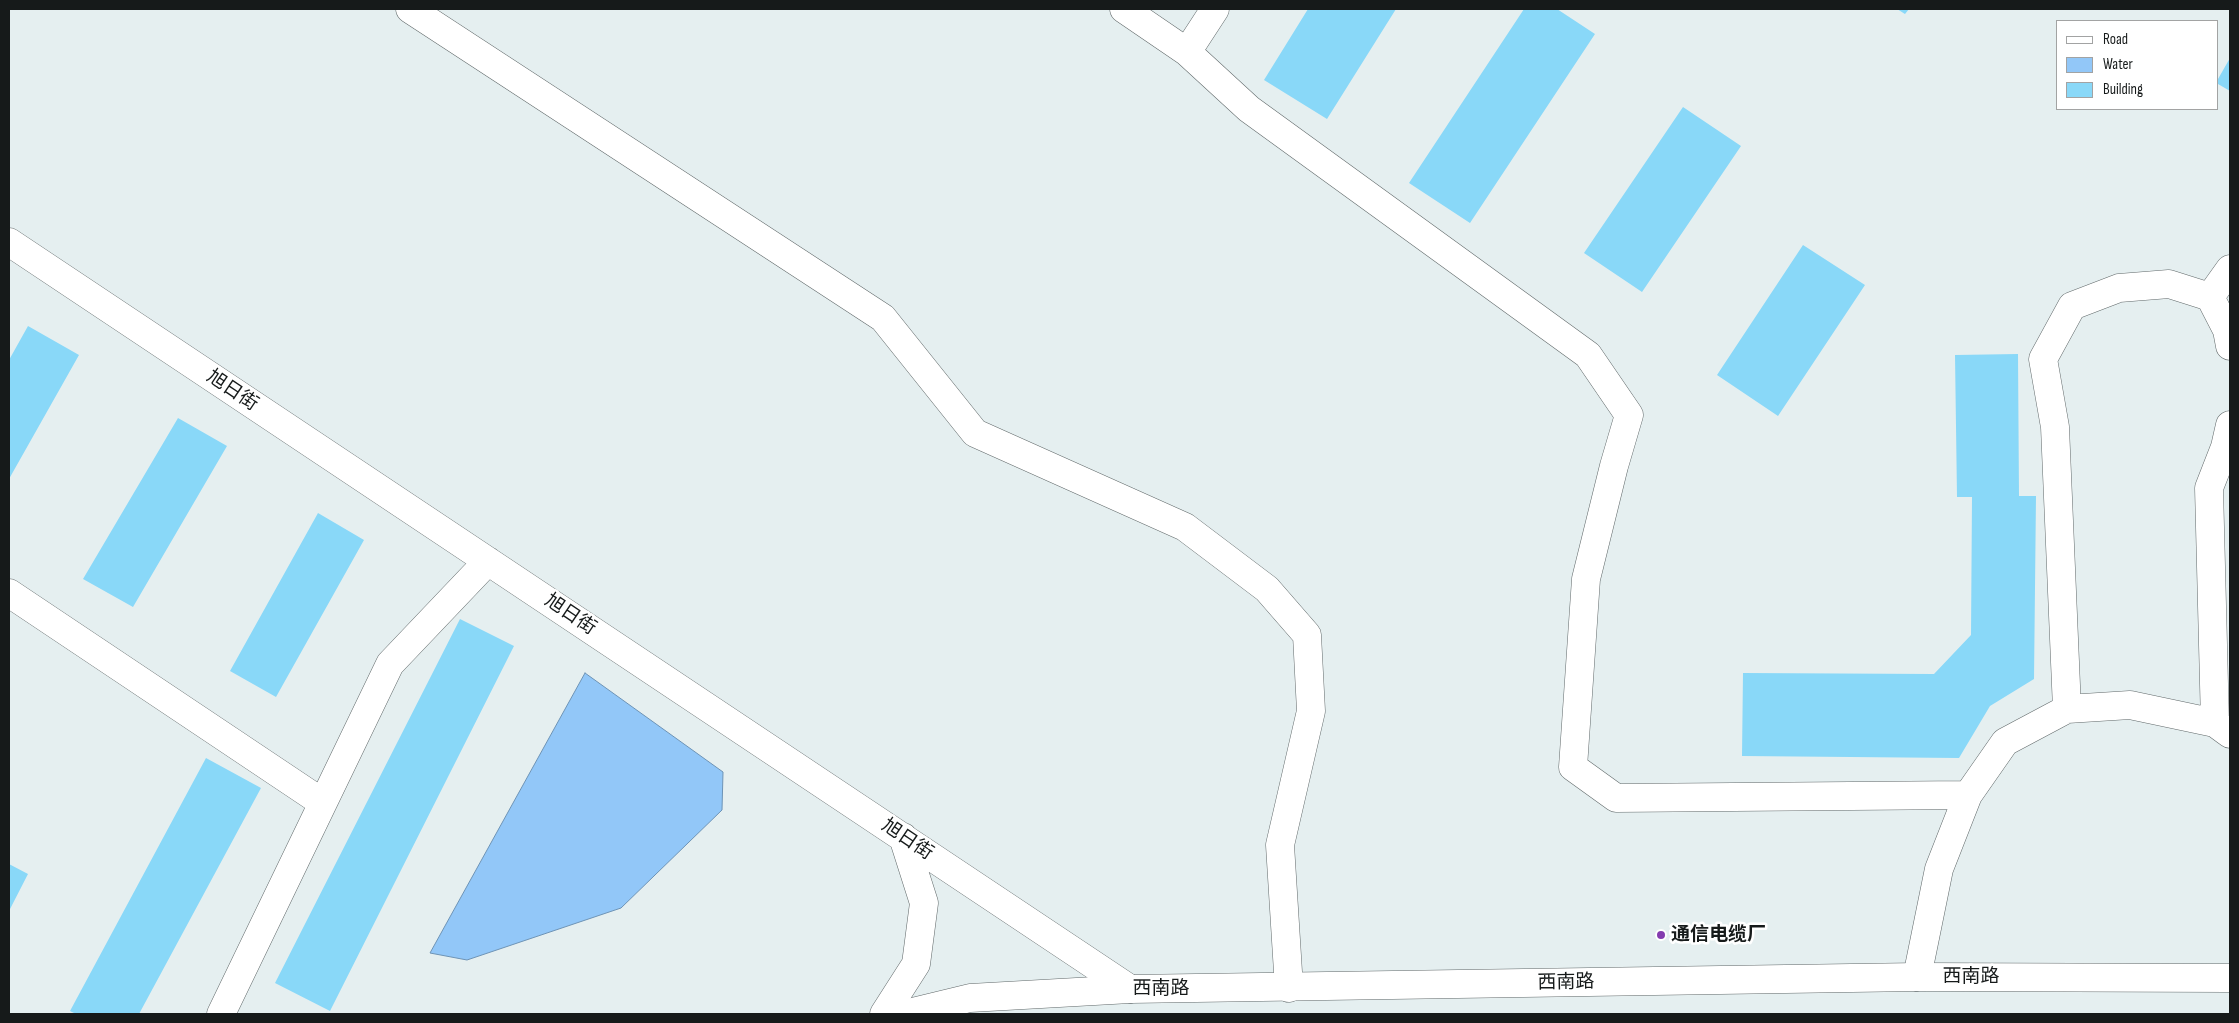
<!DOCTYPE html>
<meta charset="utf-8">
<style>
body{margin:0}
#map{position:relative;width:2239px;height:1023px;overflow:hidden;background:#e5eff0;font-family:"Sofia Sans Condensed",sans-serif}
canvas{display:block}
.frame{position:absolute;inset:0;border:10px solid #161a1a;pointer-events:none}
.legend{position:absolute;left:2056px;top:20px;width:162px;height:90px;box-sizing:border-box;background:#fff;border:1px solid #a2a3a3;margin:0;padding:6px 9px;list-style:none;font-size:15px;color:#161a1a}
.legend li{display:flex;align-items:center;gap:10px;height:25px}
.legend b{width:25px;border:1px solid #a2a3a3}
</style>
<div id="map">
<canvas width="2239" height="1023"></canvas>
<div class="frame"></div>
<ul class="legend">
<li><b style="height:6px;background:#fff"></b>Road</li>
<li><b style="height:14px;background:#92c7f8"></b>Water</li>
<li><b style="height:14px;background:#89d8f8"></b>Building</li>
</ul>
</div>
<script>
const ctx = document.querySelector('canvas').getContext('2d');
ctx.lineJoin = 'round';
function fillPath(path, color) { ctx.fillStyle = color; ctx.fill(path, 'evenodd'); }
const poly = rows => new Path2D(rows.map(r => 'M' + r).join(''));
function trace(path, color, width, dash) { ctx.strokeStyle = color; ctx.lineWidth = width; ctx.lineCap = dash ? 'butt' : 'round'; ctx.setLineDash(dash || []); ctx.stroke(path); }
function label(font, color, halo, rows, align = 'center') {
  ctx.font = font + ' "Sofia Sans Condensed","Noto Sans SC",sans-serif'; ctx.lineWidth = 5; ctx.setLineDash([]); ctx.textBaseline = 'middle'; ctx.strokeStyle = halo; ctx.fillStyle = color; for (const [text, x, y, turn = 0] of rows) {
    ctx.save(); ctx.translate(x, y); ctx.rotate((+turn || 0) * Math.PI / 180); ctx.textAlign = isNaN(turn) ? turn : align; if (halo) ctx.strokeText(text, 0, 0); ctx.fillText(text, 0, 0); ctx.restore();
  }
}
const water = poly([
 [585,673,723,772,722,810,621,908,467,960,430,953,585,673]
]);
const building = poly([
 [1308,9,1396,9,1327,119,1264,80],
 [1524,9,1557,9,1595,34,1470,223,1409,183],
 [1897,9,1909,9,1905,14],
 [2230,58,2230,91,2218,84,2218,79],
 [1683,107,1741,146,1642,292,1584,253],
 [1803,245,1865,285,1778,416,1717,375],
 [28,326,79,355,9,479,9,360],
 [2018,354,2019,496,2036,496,2034,679,1990,706,1959,758,1742,756,1743,673,1934,674,1971,635,1972,497,1957,497,1955,355],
 [178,418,227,446,133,607,83,579],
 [318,513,364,540,276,697,230,671],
 [460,619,514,646,330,1011,275,983],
 [206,758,261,788,139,1014,76,1014,70,1011],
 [9,864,28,874,9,911]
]);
const minor = poly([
 [410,9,883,318,975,433,1185,527,1267,589,1307,635,1311,711,1280,845,1289,988],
 [1124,9,1187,52,1249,109,1588,355,1629,415,1614,466,1586,579,1573,767,1616,798,1968,795],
 [1187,52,1215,9],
 [9,242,1130,989],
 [2210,297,2230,269],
 [9,593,323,803],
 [2067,709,2055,427,2043,359,2072,306,2119,288,2169,284,2210,297,2227,330,2230,346],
 [2215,723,2209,488,2225,447,2230,425],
 [1917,977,1939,869,1968,795,2005,742,2067,709,2130,705,2215,723,2230,734],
 [221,1014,390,664,488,561],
 [884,1014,916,964,924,903,903,837]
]);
const major = poly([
 [904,1014,970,998,1130,989,1917,977,2230,978]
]);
const markers = [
 [1661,935,5,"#843caf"]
];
const streetNames = [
 ["旭日街",232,391,34],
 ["旭日街",570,615,34],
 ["旭日街",907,840,34],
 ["西南路",1971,977],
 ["西南路",1566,983,-1],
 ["西南路",1161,989]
];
const poiNames = [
 ["通信电缆厂",1671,935]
];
fillPath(water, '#92c7f8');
trace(water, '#6d93b5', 1);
fillPath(building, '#89d8f8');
trace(minor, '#61696a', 29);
trace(major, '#61696a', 29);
trace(minor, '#fff', 28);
trace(major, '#fff', 28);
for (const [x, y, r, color] of markers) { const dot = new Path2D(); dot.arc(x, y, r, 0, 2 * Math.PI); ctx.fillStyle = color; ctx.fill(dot); trace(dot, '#fff', 2); }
label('19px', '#161a1a', '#fff', streetNames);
label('bold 19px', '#161a1a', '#fff', poiNames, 'left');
</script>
